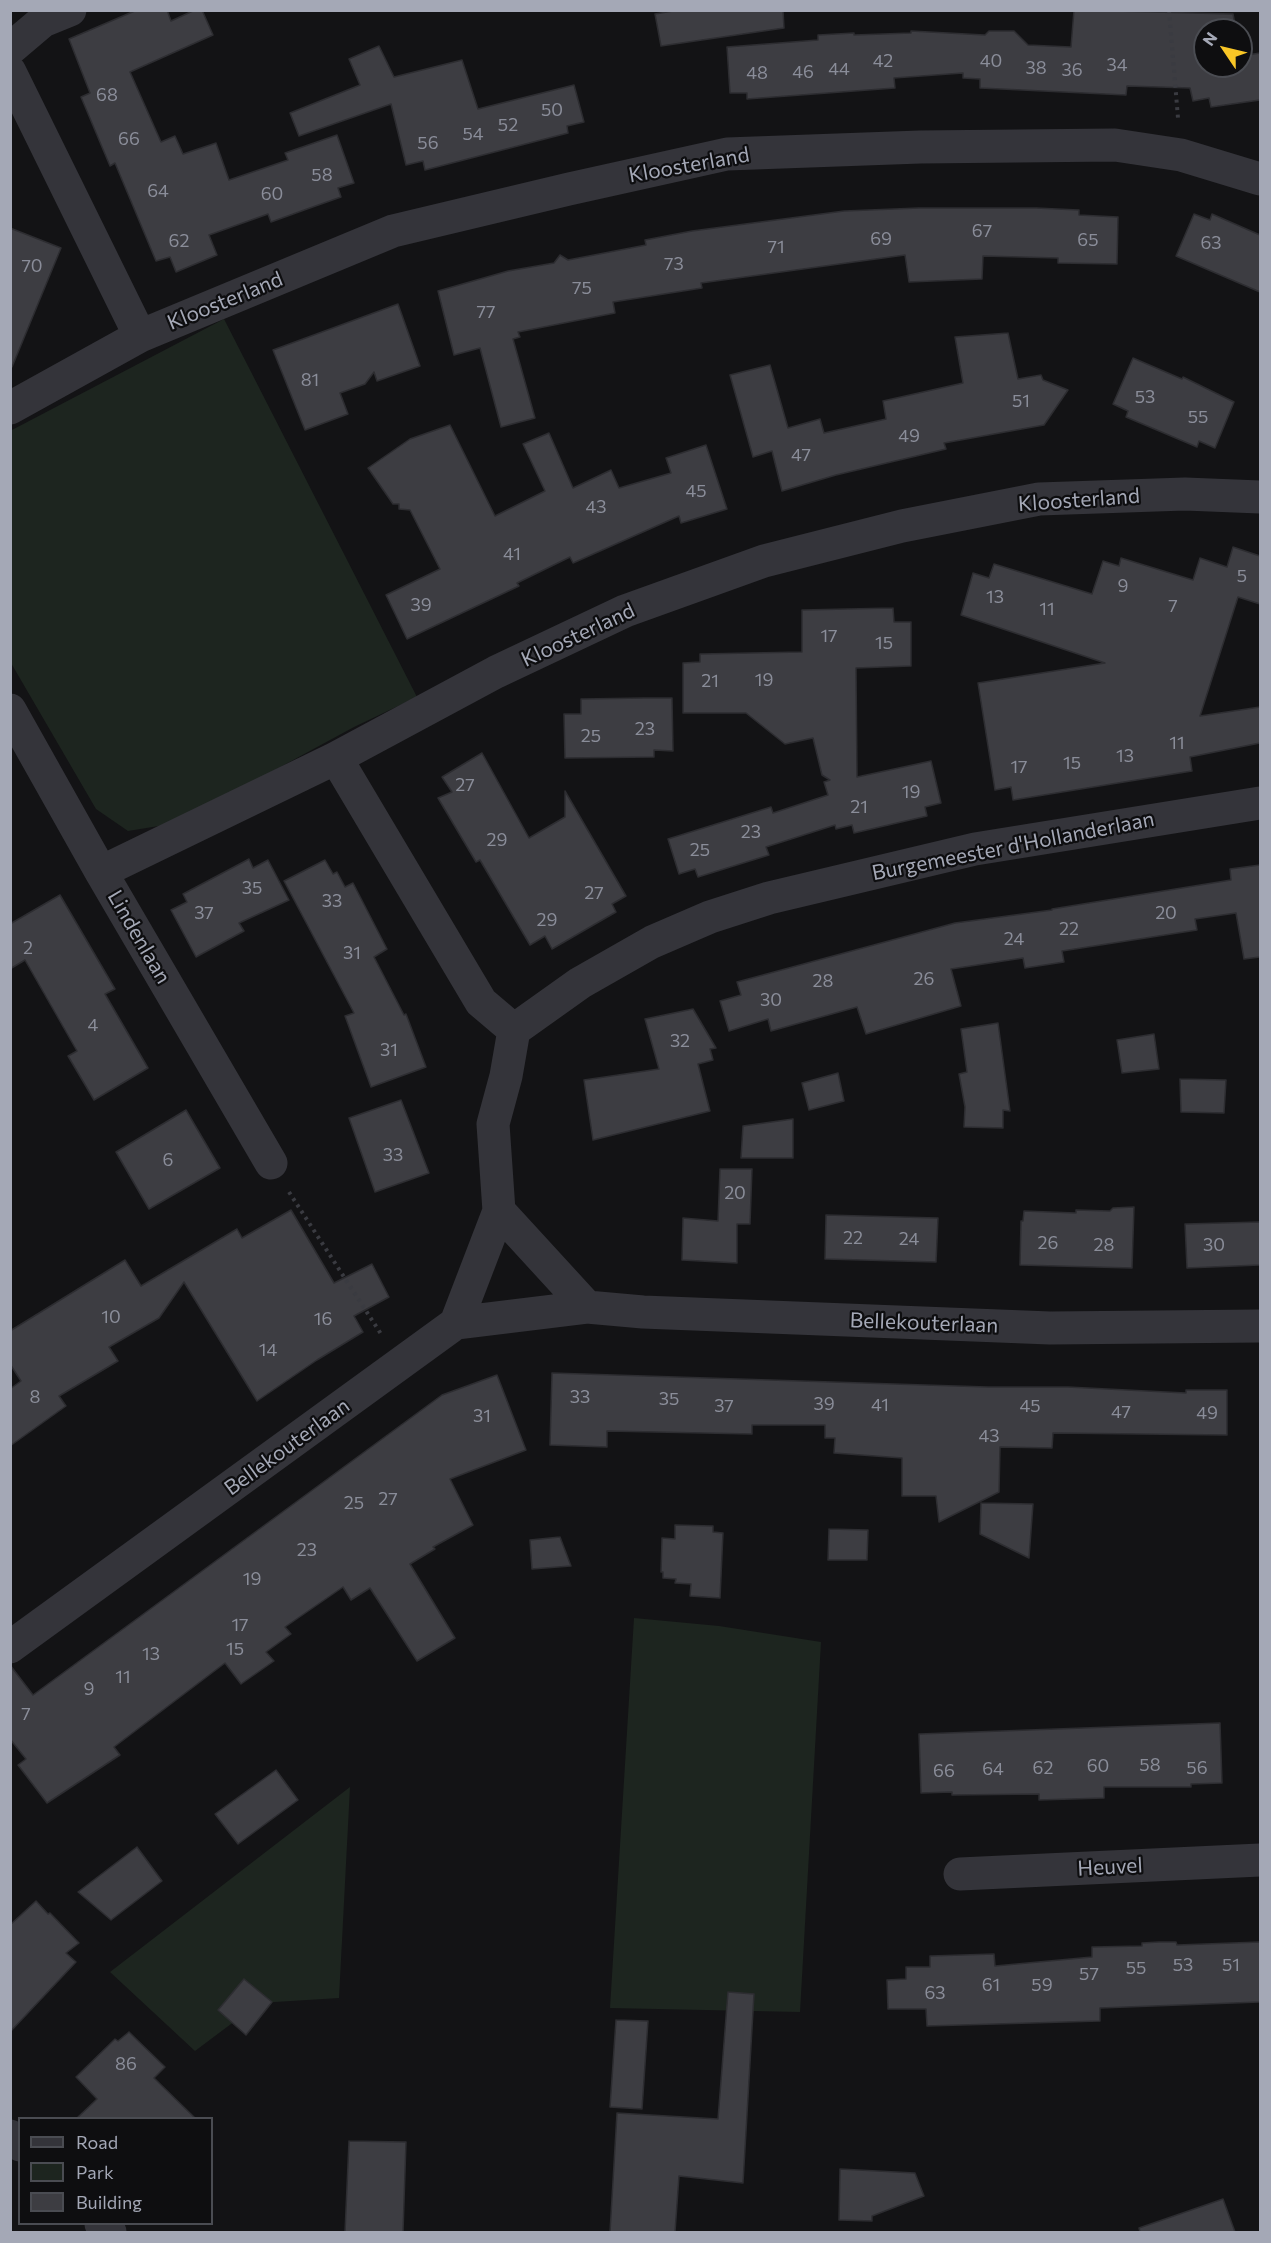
<!DOCTYPE html>
<html>
<head>
<meta charset="utf-8">
<style>
	body { margin:0 }
	#map { position:relative; width:1271px; height:2243px; overflow:hidden; background:#131315; font-family:Commissioner,sans-serif }
	canvas { display:block }
	.frame { position:absolute; inset:0; border:12px solid #a4a8b6; pointer-events:none }
	.legend { position:absolute; left:18px; top:2117px; width:195px; height:108px; box-sizing:border-box; background:#0e0e10; border:2px solid #4a4c52; margin:0; padding:8px 10px; list-style:none; font-size:18px; color:#a4a8b6 }
	.legend li { display:flex; align-items:center; gap:12px; height:30px }
	.legend b { width:30px; border:2px solid #4a4c52 }
	.north { position:absolute; left:1193px; top:18px; width:60px; height:60px; box-sizing:border-box; background:#0e0e10; border:2px solid #4a4c52; border-radius:50%; rotate:305deg; font-size:16px; font-weight:700; line-height:24px; text-align:center; color:#a4a8b6 }
	.north::after { content:''; display:block; margin:auto; width:21px; height:27px; background:#f9c626; clip-path:polygon(50% 0,100% 100%,50% 72%,0 100%) }
</style>
</head>
<body>
<div id="map">
<canvas width="1271" height="2243"></canvas>
<div class="frame"></div>
<ul class="legend">
<li><b style="height:8px;background:#34343a"></b>Road</li>
<li><b style="height:16px;background:#1d251f"></b>Park</li>
<li><b style="height:16px;background:#3d3d42"></b>Building</li>
</ul>
<div class="north">N</div>
</div>
<script>
const g = document.querySelector('canvas').getContext('2d');
g.lineJoin = 'round';
function fillPath(path, color) { g.fillStyle = color; g.fill(path, 'evenodd'); }
const shape = rows => new Path2D(rows.map(r => 'M' + r).join(''));
function strokePath(path, color, width, dash) { g.strokeStyle = color; g.lineWidth = width; g.lineCap = dash ? 'butt' : 'round'; g.setLineDash(dash || []); g.stroke(path); }
function label(font, color, halo, rows, align = 'center') {
  g.font = font + ' Commissioner,sans-serif'; g.lineWidth = 4.5; g.setLineDash([]); g.textBaseline = 'middle'; g.strokeStyle = halo; g.fillStyle = color; for (const [text, x, y, turn = 0] of rows) {
    g.save(); g.translate(x, y); g.rotate((+turn || 0) * Math.PI / 180); g.textAlign = isNaN(turn) ? turn : align; if (halo) g.strokeText(text, 0, 0); g.fillText(text, 0, 0); g.restore();
  }
}
fillPath(shape([
	[224,319,417,697,354,727,177,823,128,831,96,809,11,663,10,431],
	[634,1618,719,1626,821,1642,800,2012,610,2008],
	[350,1787,339,1998,259,2003,195,2051,110,1972]
]), '#1d251f');
const building = shape([
	[137,10,167,10,171,21,195,10,202,10,213,35,130,72,161,142,175,136,183,154,216,143,229,180,288,160,285,153,337,135,354,183,338,188,341,197,307,209,271,222,268,214,209,235,217,255,176,272,170,257,156,261,115,163,110,166,81,97,90,93,69,39,137,10],
	[679,10,783,10,784,28,661,46,655,14,679,10],
	[1074,10,1233,14,1236,30,1205,30,1205,66,1241,66,1241,56,1260,53,1260,100,1211,107,1209,98,1193,101,1190,88,1127,86,1126,95,980,88,980,79,963,78,963,73,894,78,895,88,747,99,747,93,730,93,727,47,818,40,818,35,854,33,854,35,911,33,911,31,985,35,989,31,1014,31,1028,45,1071,47,1074,10],
	[379,46,394,77,462,60,478,109,574,85,584,122,567,126,568,133,425,170,423,161,406,165,391,104,299,136,290,113,360,85,349,59,379,46],
	[919,208,1036,208,1079,210,1079,215,1118,217,1117,264,1058,263,1058,258,983,256,982,279,909,282,905,255,701,283,702,288,613,302,615,313,518,332,520,337,513,339,535,418,501,427,480,348,454,355,438,291,508,271,554,263,560,255,568,260,646,245,645,240,692,231,844,211,919,208],
	[1194,214,1210,220,1212,214,1260,235,1260,292,1176,256,1194,214],
	[10,228,61,248,12,367,10,367,10,228],
	[398,304,420,366,377,381,374,372,365,384,340,393,348,414,305,430,273,350,398,304],
	[1008,333,1018,379,1041,375,1043,380,1068,390,1044,425,944,443,946,449,836,475,782,491,772,451,753,457,730,375,770,365,788,428,820,419,824,433,886,419,883,401,963,383,955,337,1008,333],
	[1133,358,1182,379,1183,377,1234,402,1215,448,1199,441,1197,447,1126,417,1128,411,1113,404,1133,358],
	[450,425,495,516,545,491,523,444,549,433,573,488,611,470,619,488,671,473,666,458,706,445,727,509,681,523,679,516,573,563,570,557,517,583,519,586,407,639,386,595,440,569,410,510,399,509,399,504,393,504,368,468,410,439,450,425],
	[1233,547,1260,556,1260,604,1238,597,1200,716,1260,707,1260,743,1190,757,1192,771,1013,800,1011,787,995,790,978,683,1105,663,961,615,973,573,989,578,994,564,1092,594,1103,561,1119,566,1121,558,1193,580,1200,558,1227,567,1233,547],
	[893,608,894,622,911,622,911,666,856,668,857,777,931,761,941,803,925,807,927,816,854,833,852,825,836,829,835,825,766,847,769,855,698,877,695,869,679,874,668,839,771,807,773,813,828,795,824,782,830,780,822,775,813,738,785,744,746,713,683,713,683,663,700,662,700,654,802,652,802,610,893,608],
	[645,698,672,698,673,751,654,750,654,757,565,758,564,714,581,714,581,699,645,698],
	[482,753,529,838,565,817,565,791,626,896,612,904,616,912,552,949,545,936,530,945,480,860,476,862,438,798,452,792,442,777,482,753],
	[249,859,253,868,268,860,289,900,239,923,244,931,196,957,171,910,187,902,183,894,249,859],
	[325,860,333,874,337,872,345,887,353,883,387,949,374,957,404,1015,406,1014,426,1067,371,1087,345,1016,354,1013,284,881,325,860],
	[1260,865,1260,957,1244,959,1236,913,1195,919,1197,930,1062,951,1064,962,1025,968,1023,958,951,969,961,1006,866,1034,857,1007,771,1031,768,1019,729,1031,720,1001,741,995,737,982,955,923,1052,910,1052,909,1231,880,1230,869,1260,865],
	[60,895,115,989,105,994,148,1068,94,1100,68,1056,77,1051,25,960,10,969,10,924,60,895],
	[693,1009,716,1048,710,1049,713,1060,698,1064,710,1111,593,1140,584,1080,659,1069,645,1019,693,1009],
	[998,1023,1010,1111,1003,1110,1003,1128,964,1127,965,1107,959,1074,967,1072,961,1029,998,1023],
	[1154,1034,1159,1069,1122,1073,1117,1040,1154,1034],
	[838,1073,844,1101,809,1110,802,1083,838,1073],
	[1180,1079,1226,1080,1224,1113,1181,1112,1180,1079],
	[401,1100,429,1173,375,1192,349,1118,401,1100],
	[186,1110,220,1168,149,1209,116,1152,186,1110],
	[793,1119,793,1158,741,1158,743,1126,793,1119],
	[720,1169,752,1169,750,1224,737,1224,737,1263,682,1260,683,1218,718,1221,720,1169],
	[1134,1207,1132,1268,1020,1265,1021,1221,1023,1221,1024,1211,1076,1213,1076,1210,1110,1211,1113,1208,1134,1207],
	[291,1210,334,1283,372,1264,389,1297,354,1316,363,1332,317,1360,257,1401,184,1282,159,1318,109,1347,118,1361,59,1396,66,1406,10,1446,10,1389,21,1381,10,1364,10,1331,125,1260,141,1286,237,1229,242,1238,291,1210],
	[826,1215,938,1218,936,1262,825,1259,826,1215],
	[1260,1222,1260,1265,1187,1268,1185,1224,1260,1222],
	[552,1373,988,1387,1068,1387,1186,1393,1186,1390,1227,1390,1227,1435,1053,1433,1052,1448,1000,1447,999,1492,939,1522,936,1496,902,1496,902,1458,834,1453,835,1438,825,1438,825,1425,752,1425,752,1434,607,1431,607,1447,550,1445,552,1373],
	[497,1375,526,1450,450,1479,473,1525,433,1547,435,1549,410,1564,455,1638,417,1661,370,1588,351,1600,343,1587,285,1627,291,1634,266,1652,274,1661,241,1684,225,1663,114,1747,120,1755,47,1803,18,1765,26,1759,10,1739,10,1665,33,1695,442,1395,497,1375],
	[981,1503,1033,1504,1029,1558,980,1534,981,1503],
	[675,1525,713,1526,713,1532,723,1533,720,1598,690,1596,691,1584,675,1583,676,1579,663,1578,663,1572,661,1572,662,1538,675,1539,675,1525],
	[829,1529,868,1530,867,1560,828,1560,829,1529],
	[560,1537,571,1566,532,1569,530,1540,560,1537],
	[1220,1723,1222,1783,1191,1784,1191,1787,1104,1787,1104,1798,1039,1800,1039,1794,952,1795,952,1792,921,1793,919,1734,1220,1723],
	[276,1770,298,1800,238,1844,215,1814,276,1770],
	[137,1847,162,1881,111,1920,78,1892,137,1847],
	[36,1901,48,1914,50,1913,79,1943,66,1953,76,1962,10,2032,10,1925,36,1901],
	[1159,1942,1176,1942,1177,1945,1260,1942,1260,2002,1100,2008,1100,2021,927,2026,926,2009,888,2009,887,1980,906,1979,906,1967,930,1967,930,1956,994,1954,995,1966,1092,1957,1092,1947,1142,1946,1142,1943,1159,1942],
	[244,1979,272,2002,246,2035,218,2010,244,1979],
	[728,1992,754,1994,743,2183,679,2176,675,2232,610,2232,617,2113,718,2119,728,1992],
	[616,2020,648,2021,642,2109,610,2107,616,2020],
	[129,2032,165,2067,154,2078,195,2118,77,2118,97,2099,76,2077,115,2039,118,2041,129,2032],
	[349,2141,406,2142,403,2232,345,2232,349,2141],
	[840,2169,915,2173,924,2196,872,2216,872,2221,839,2220,840,2169],
	[1223,2199,1235,2232,1140,2232,1139,2228,1223,2199]
]);
fillPath(building, '#3d3d42');
strokePath(building, '#2d2d31', 1.5);
strokePath(shape([
	[1169,10,1178,118],
	[289,1192,381,1334]
]), '#3a3b41', 4, [3, 4.5]);
strokePath(shape([
	[10,49,43,21,70,10],
	[10,72,140,336],
	[10,408,140,336,393,231,569,189,727,154,920,147,1115,145,1181,155,1260,179],
	[10,710,101,872,271,1163],
	[336,758,481,1002,514,1030,506,1076,493,1124,499,1211,456,1323],
	[101,872,336,758,496,672,625,611,764,561,902,526,1039,499,1185,494,1260,497],
	[514,1030,580,983,652,942,710,917,769,898,975,849,1260,803],
	[499,1211,587,1307],
	[10,1647,456,1323,587,1307,643,1312,1050,1328,1260,1326],
	[960,1874,1260,1860]
]), '#34343a', 33);
strokePath(shape([
	[10,2136,20,2145],
	[101,2224,110,2232]
]), '#34343a', 33);
label('18px', '#8a8d99', null, [
	["42",883,61],
	["40",991,61],
	["34",1117,65],
	["38",1036,68],
	["44",839,69],
	["36",1072,70],
	["46",803,72],
	["48",757,73],
	["68",107,95],
	["50",552,110],
	["52",508,125],
	["54",473,134],
	["66",129,139],
	["56",428,143],
	["58",322,175],
	["64",158,191],
	["60",272,194],
	["67",982,231],
	["69",881,239],
	["65",1088,240],
	["62",179,241],
	["63",1211,243],
	["71",776,247],
	["73",674,264],
	["70",32,266],
	["75",582,288],
	["77",486,312],
	["81",310,380],
	["53",1145,397],
	["51",1021,401],
	["55",1198,417],
	["49",909,436],
	["47",801,455],
	["45",696,491],
	["43",596,507],
	["41",512,554],
	["5",1242,576],
	["9",1123,586],
	["13",995,597],
	["39",421,605],
	["7",1173,606],
	["11",1047,609],
	["17",829,636],
	["15",884,643],
	["19",764,680],
	["21",710,681],
	["23",645,729],
	["25",591,736],
	["11",1177,743],
	["13",1125,756],
	["15",1072,763],
	["17",1019,767],
	["27",465,785],
	["19",911,792],
	["21",859,807],
	["23",751,832],
	["29",497,840],
	["25",700,850],
	["35",252,888],
	["27",594,893],
	["33",332,901],
	["37",204,913],
	["20",1166,913],
	["29",547,920],
	["22",1069,929],
	["24",1014,939],
	["2",28,948],
	["31",352,953],
	["26",924,979],
	["28",823,981],
	["30",771,1000],
	["4",93,1025],
	["32",680,1041],
	["31",389,1050],
	["33",393,1155],
	["6",168,1160],
	["20",735,1193],
	["22",853,1238],
	["24",909,1239],
	["26",1048,1243],
	["28",1104,1245],
	["30",1214,1245],
	["10",111,1317],
	["16",323,1319],
	["14",268,1350],
	["8",35,1397],
	["33",580,1397],
	["35",669,1399],
	["39",824,1404],
	["41",880,1405],
	["37",724,1406],
	["45",1030,1406],
	["47",1121,1412],
	["49",1207,1413],
	["31",482,1416],
	["43",989,1436],
	["27",388,1499],
	["25",354,1503],
	["23",307,1550],
	["19",252,1579],
	["17",240,1625],
	["15",235,1649],
	["13",151,1654],
	["11",123,1677],
	["9",89,1689],
	["7",26,1714],
	["58",1150,1765],
	["60",1098,1766],
	["62",1043,1768],
	["56",1197,1768],
	["64",993,1769],
	["66",944,1771],
	["53",1183,1965],
	["51",1231,1965],
	["55",1136,1968],
	["57",1089,1974],
	["61",991,1985],
	["59",1042,1985],
	["63",935,1993],
	["86",126,2064]
]);
label('21px', '#a4a8b6', '#0e0e10', [
	["Kloosterland",689,165,-10],
	["Kloosterland",225,301,-22],
	["Kloosterland",1079,500,-4],
	["Kloosterland",578,635,-25],
	["Burgemeester d'Hollanderlaan",1013,846,-11],
	["Lindenlaan",139,937,60],
	["Bellekouterlaan",924,1323,2],
	["Bellekouterlaan",287,1447,-36],
	["Heuvel",1110,1867,-3]
]);
</script>
</body>
</html>
